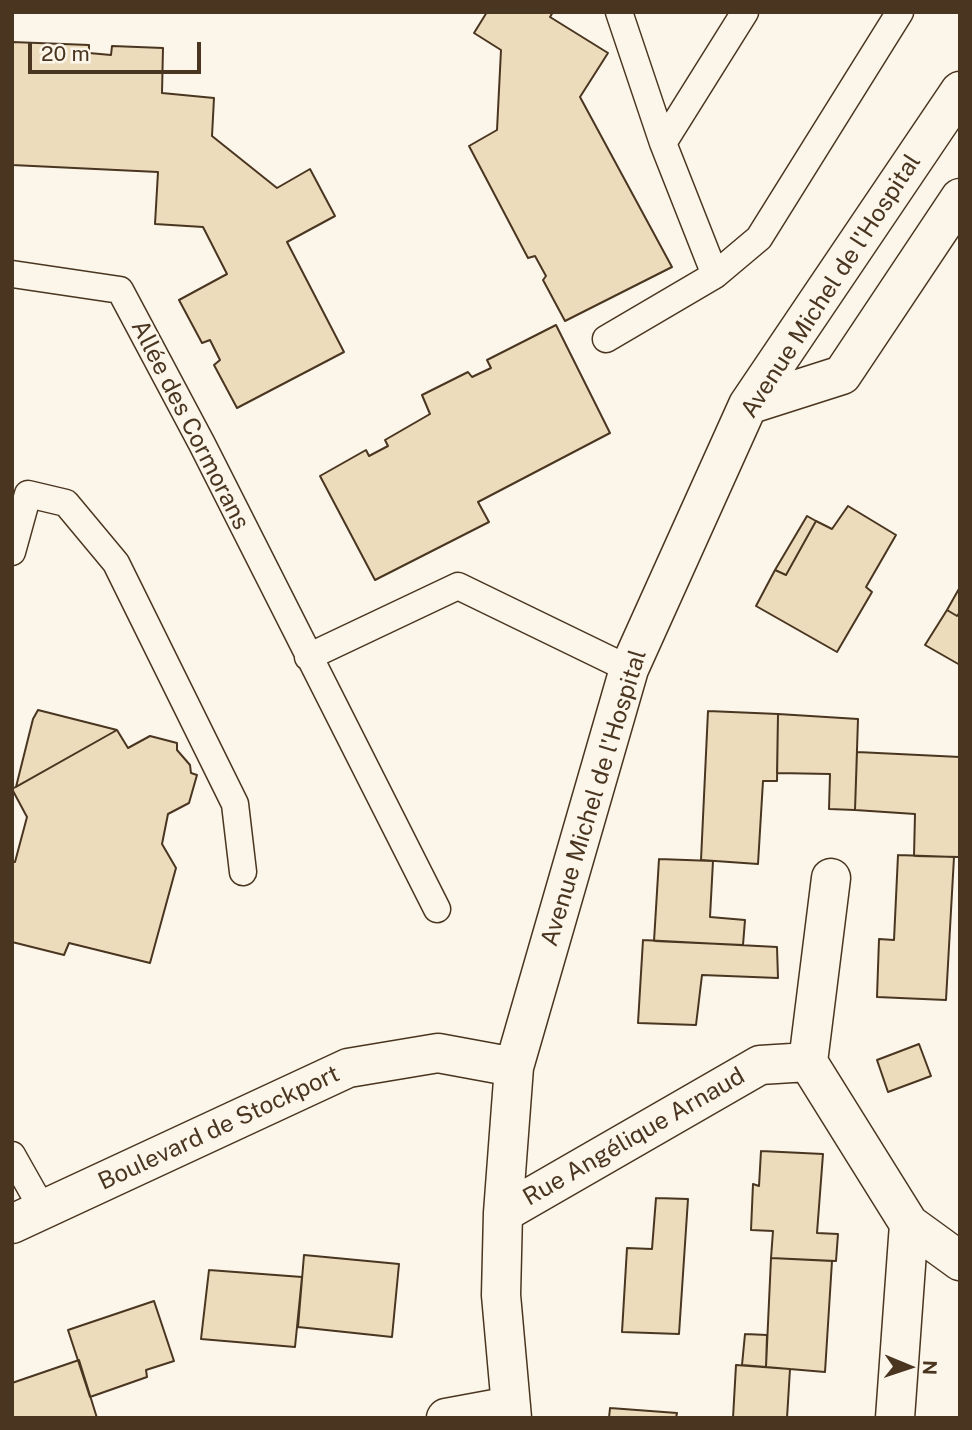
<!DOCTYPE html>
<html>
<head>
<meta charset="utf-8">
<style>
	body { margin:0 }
	#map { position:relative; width:972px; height:1430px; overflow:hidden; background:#fbf6e9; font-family:"Public Sans",sans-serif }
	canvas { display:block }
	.frame { position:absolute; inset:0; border:14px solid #4a3520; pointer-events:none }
	.north { position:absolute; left:874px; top:1332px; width:70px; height:70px; -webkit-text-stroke:5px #fbf6e9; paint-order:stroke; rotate:92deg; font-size:19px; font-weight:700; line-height:28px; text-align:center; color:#4a3520 }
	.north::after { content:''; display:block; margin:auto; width:24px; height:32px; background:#4a3520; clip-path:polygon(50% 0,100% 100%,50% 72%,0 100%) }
	.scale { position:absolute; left:28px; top:42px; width:173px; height:32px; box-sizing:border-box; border:4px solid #4a3520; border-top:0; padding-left:9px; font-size:21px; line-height:24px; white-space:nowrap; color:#4a3520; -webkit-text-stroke:5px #fbf6e9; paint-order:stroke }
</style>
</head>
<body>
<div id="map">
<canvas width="972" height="1430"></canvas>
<div class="frame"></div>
<div class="north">N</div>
<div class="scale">20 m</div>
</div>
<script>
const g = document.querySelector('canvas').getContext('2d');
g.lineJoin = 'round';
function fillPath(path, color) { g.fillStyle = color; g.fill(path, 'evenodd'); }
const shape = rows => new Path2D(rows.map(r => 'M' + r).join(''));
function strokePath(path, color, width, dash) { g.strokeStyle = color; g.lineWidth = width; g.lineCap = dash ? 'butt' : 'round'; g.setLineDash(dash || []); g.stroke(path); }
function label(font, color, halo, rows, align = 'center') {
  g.font = font + ' "Public Sans",sans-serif'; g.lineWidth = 5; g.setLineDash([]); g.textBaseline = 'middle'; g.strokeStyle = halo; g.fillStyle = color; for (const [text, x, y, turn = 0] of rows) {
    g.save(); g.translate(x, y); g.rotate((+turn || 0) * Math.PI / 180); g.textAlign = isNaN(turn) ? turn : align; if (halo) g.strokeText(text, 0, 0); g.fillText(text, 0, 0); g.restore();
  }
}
const building = shape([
	[487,12,553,12,550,17,608,53,580,97,672,267,565,321,543,280,546,276,535,256,528,258,469,146,497,130,501,50,474,33,487,12],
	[12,42,89,45,89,53,111,55,112,46,163,48,162,93,214,98,212,136,277,188,310,169,335,216,287,242,344,352,237,408,214,365,220,360,210,340,202,343,179,300,227,274,203,227,155,224,158,172,12,165,12,42],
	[556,325,610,433,478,502,489,522,375,580,320,476,366,450,369,456,388,446,385,440,430,414,422,395,468,372,472,377,491,368,487,360,556,325],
	[848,506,896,535,866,587,872,592,837,652,756,606,775,570,786,575,816,521,832,529,848,506],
	[807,516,816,521,786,575,775,570,807,516],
	[960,587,960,612,957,616,947,610,960,587],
	[947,610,957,616,960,612,960,665,925,645,947,610],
	[38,710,117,730,16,787,33,719,38,710],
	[708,711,778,714,777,781,763,781,758,864,701,860,708,711],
	[778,714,858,719,855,810,829,809,830,774,777,773,778,714],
	[117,730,128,748,150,736,177,743,177,750,190,765,191,773,197,775,189,803,168,814,162,844,176,868,150,963,69,943,64,955,12,942,12,862,15,862,27,817,12,789,117,730],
	[857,752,960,757,960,857,914,856,915,814,855,810,857,752],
	[898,855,954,857,946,1000,877,997,879,939,894,940,898,855],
	[659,859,713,861,710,917,745,920,743,945,654,941,659,859],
	[643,940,777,947,778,978,702,975,696,1025,638,1023,643,940],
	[919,1044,931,1076,888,1092,877,1060,919,1044],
	[761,1151,823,1154,817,1233,838,1234,836,1261,771,1258,773,1231,751,1230,753,1184,759,1186,761,1151],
	[656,1198,688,1199,679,1334,622,1332,627,1248,652,1249,656,1198],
	[304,1255,399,1264,392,1337,298,1327,304,1255],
	[771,1258,832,1261,825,1372,766,1367,771,1258],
	[209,1270,302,1277,295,1347,201,1339,209,1270],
	[154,1301,174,1361,146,1370,147,1377,90,1397,68,1330,154,1301],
	[745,1334,767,1335,766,1367,742,1365,745,1334],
	[79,1360,97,1418,12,1418,12,1383,79,1360],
	[736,1365,790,1369,787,1418,733,1418,736,1365],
	[610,1408,677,1413,676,1418,609,1418,610,1408]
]);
fillPath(building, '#ecdcbc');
strokePath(building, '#4a3520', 2);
const lane = shape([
	[663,143,745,12],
	[12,274,120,290,202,444,437,909],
	[715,275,759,238,900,12],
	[606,339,715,275,663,143,619,12],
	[12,552,28,494,66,503,116,563,235,804,243,872],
	[308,657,458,586,629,669],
	[12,1155,43,1210]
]);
const street = shape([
	[748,405,842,375,960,198],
	[808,1062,831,878],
	[503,1213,760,1065,808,1062,909,1224,960,1261],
	[12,1224,348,1068,438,1053,514,1067],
	[446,1418,511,1406],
	[512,1418,501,1295,503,1213,514,1067,629,669,748,405,960,91],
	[895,1418,909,1224]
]);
strokePath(lane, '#4a3520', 29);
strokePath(street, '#4a3520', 41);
strokePath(lane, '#fbf6e9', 26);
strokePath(street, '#fbf6e9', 38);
label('24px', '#4a3520', '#fbf6e9', [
	["Avenue Michel de l'Hospital",831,286,-57],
	["Allée des Cormorans",190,425,63],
	["Avenue Michel de l'Hospital",594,798,-73],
	["Boulevard de Stockport",219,1128,-25],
	["Rue Angélique Arnaud",634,1137,-30]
]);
</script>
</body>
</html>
